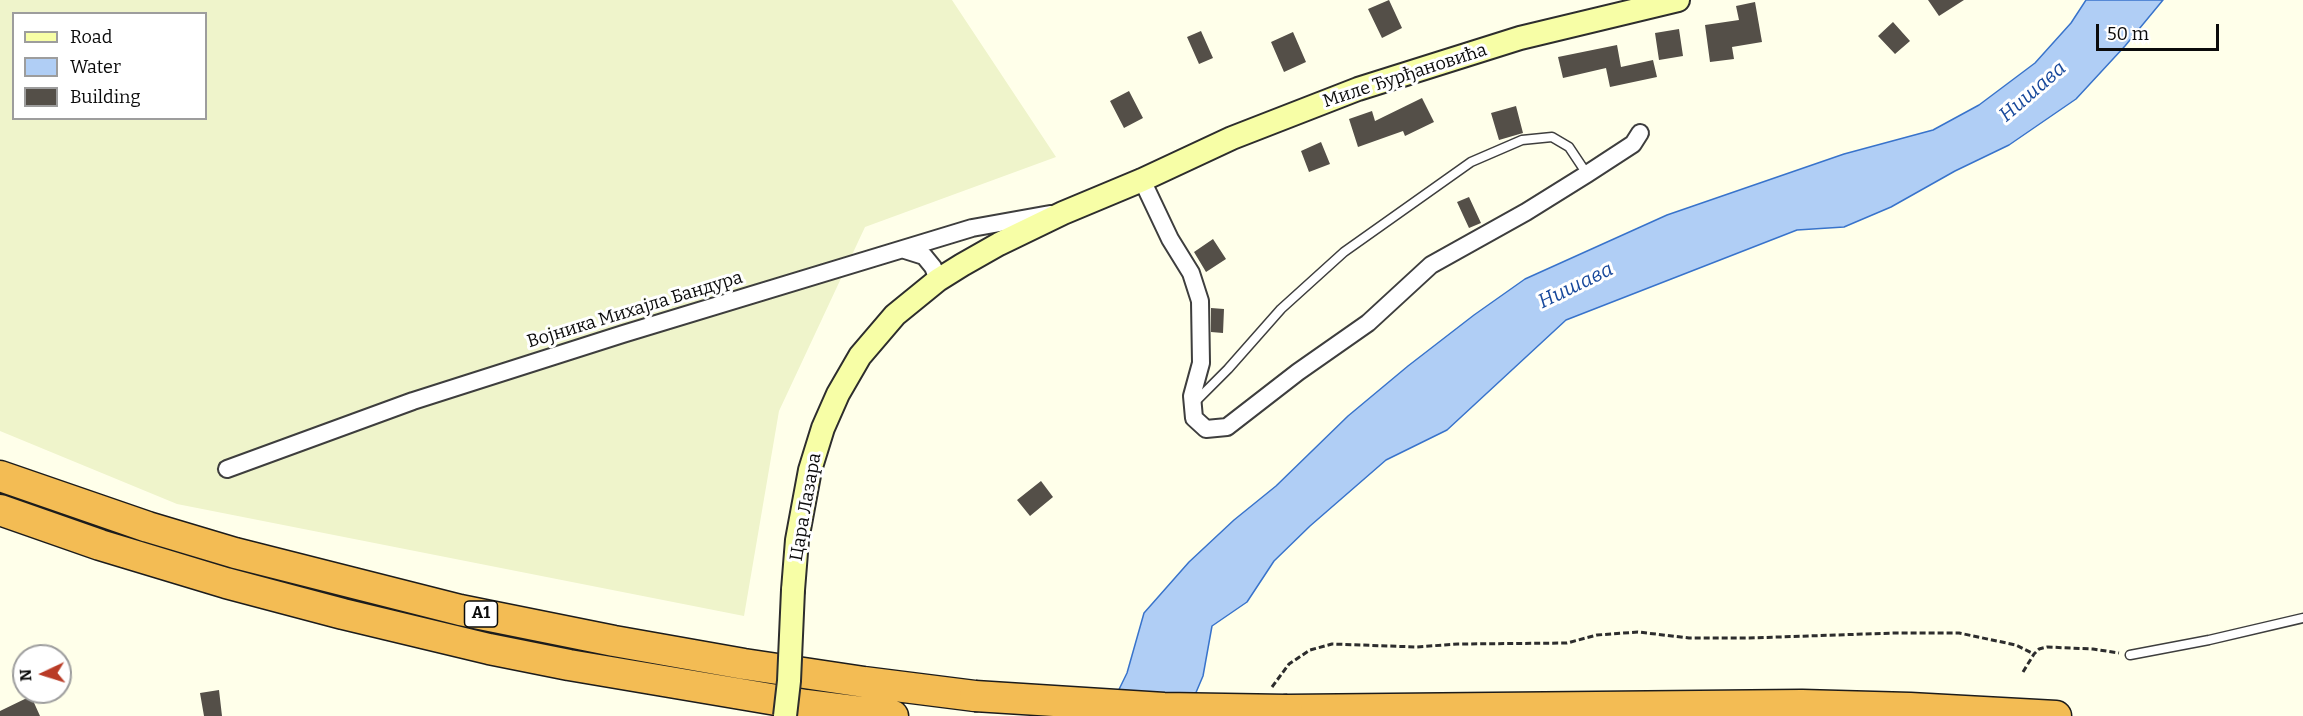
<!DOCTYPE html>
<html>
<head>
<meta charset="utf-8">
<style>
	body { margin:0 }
	#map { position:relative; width:2303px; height:716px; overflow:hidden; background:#ffffea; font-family:Bitter,serif }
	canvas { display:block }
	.legend { position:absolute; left:12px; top:12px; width:195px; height:108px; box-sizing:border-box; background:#fff; border:2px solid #9d9d9d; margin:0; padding:8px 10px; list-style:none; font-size:18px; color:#0b0b0b }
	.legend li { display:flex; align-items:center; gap:12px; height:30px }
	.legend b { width:30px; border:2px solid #9d9d9d }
	.north { position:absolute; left:12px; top:644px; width:60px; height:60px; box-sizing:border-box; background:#fff; border:2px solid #9d9d9d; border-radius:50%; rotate:266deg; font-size:16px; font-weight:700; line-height:24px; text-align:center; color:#0b0b0b }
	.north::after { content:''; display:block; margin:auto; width:21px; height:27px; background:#b93b26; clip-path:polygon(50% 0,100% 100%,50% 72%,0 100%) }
	.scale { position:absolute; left:2096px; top:24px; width:123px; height:27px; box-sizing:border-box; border:3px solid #0b0b0b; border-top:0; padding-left:8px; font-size:18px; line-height:21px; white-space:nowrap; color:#0b0b0b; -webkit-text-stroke:4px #fff; paint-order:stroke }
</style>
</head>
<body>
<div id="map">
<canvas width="2303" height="716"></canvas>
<ul class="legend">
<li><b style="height:8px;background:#f7fea6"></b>Road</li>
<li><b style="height:16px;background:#b0cef5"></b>Water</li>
<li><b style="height:16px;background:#544f48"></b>Building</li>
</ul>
<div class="north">N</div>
<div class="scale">50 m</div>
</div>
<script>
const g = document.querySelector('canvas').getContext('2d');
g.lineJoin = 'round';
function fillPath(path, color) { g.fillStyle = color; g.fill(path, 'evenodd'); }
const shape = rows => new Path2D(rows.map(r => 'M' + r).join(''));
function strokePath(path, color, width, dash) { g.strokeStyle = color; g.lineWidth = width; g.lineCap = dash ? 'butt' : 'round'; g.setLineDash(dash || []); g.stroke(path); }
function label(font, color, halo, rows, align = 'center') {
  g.font = font + ' Bitter,serif'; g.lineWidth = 6; g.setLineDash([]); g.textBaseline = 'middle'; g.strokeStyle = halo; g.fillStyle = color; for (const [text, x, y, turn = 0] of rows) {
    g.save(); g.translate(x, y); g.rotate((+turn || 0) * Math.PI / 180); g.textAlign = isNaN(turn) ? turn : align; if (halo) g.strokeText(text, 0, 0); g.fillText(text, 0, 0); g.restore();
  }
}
fillPath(shape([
	[0,0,952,0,1056,157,865,227,779,411,744,616,177,504,0,431],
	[14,14,206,14,206,118,14,118]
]), '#eff4cb');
const water = shape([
	[2086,0,2163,0,2125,46,2076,99,2009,145,1955,171,1891,207,1844,227,1797,230,1566,320,1447,430,1386,460,1310,526,1274,561,1247,602,1212,626,1203,676,1186,716,1106,716,1127,673,1144,613,1189,562,1234,520,1276,486,1348,416,1408,366,1474,315,1525,279,1667,215,1844,154,1933,130,1979,105,2035,63,2071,23,2086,0]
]);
fillPath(water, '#b0cef5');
strokePath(water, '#3873cb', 1.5);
fillPath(shape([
	[1389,0,1402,28,1382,38,1368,9],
	[1928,0,1964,0,1939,16],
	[1755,2,1762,42,1732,47,1734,59,1710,62,1705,25,1739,20,1736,6],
	[1893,22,1910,41,1895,54,1878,36],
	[1679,29,1683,56,1659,60,1655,33],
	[1201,31,1213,58,1199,64,1187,37],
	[1293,32,1306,62,1284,72,1271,42],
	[1617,45,1621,67,1653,60,1657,77,1610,87,1606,68,1563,78,1558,57],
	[1129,91,1143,118,1124,128,1110,101],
	[1422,98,1434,122,1405,136,1403,131,1358,147,1349,119,1372,111,1375,121],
	[1516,106,1523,133,1499,140,1491,113],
	[1321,142,1330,164,1309,172,1301,151],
	[1469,197,1481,223,1469,228,1457,202],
	[1213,239,1226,259,1206,272,1194,252],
	[1211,308,1224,309,1223,333,1211,332],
	[1041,481,1053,497,1030,516,1017,500],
	[219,690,222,716,204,716,200,693],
	[31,696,40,716,0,716,0,711]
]), '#544f48');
const lane = shape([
	[1193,404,1228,369,1281,309,1344,252,1471,162,1522,140,1552,137,1569,147,1587,174],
	[2130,655,2209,640,2303,618]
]);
const street = shape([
	[1142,180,1170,239,1191,273,1200,301,1201,363,1192,396,1194,418,1206,429,1227,427,1298,372,1368,323,1431,265,1526,212,1587,174,1633,144,1640,133],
	[905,250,924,256,933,267,938,280],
	[227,469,413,401,623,334,972,228,1050,214]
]);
const secondary = shape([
	[793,590,797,540,810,470,823,428,838,394,860,356,895,315,938,280,962,265,999,244,1063,213,1142,180,1232,138,1358,89,1520,38,1678,0]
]);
const highway = shape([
	[0,476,148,527,235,553,460,610,614,641,744,664,864,682,975,696],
	[0,510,100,545,226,583,343,614,489,649,569,665,806,705,893,716],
	[1287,710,1802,705,1910,708,2056,716]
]);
strokePath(lane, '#3e3e3e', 11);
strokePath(street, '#3e3e3e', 20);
strokePath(secondary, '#2d2d2d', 26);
strokePath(highway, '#1c1c1c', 33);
strokePath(shape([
	[2023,672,2034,654,2039,649,2047,647,2093,649,2119,653],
	[1272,687,1289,664,1310,650,1332,644,1416,647,1458,644,1567,643,1597,635,1638,632,1689,638,1749,638,1895,633,1959,633,2016,645,2034,654]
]), '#2d2d2d', 3, [6, 3]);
strokePath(lane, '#fff', 8);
strokePath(street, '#fff', 16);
strokePath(secondary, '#f7fea6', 22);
strokePath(highway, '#f3bc54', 30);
const secondaryBridge = shape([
	[785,716,789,681,793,590]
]);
const highwayBridge = shape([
	[975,696,1164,708,1287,710]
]);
strokePath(secondaryBridge, '#2d2d2d', 26, []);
strokePath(highwayBridge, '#1c1c1c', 33, []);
strokePath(secondaryBridge, '#f7fea6', 22);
strokePath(highwayBridge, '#f3bc54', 30);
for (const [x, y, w] of [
	[481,614,33]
]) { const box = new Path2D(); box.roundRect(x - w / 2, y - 13, w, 26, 4.5); g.fillStyle = '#fff'; g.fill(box); strokePath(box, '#0b0b0b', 1.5); }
label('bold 16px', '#0b0b0b', null, [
	["A1",481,614]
]);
label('18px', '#0b0b0b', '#fff', [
	["Миле Ђурђановића",1405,76,-18],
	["Војника Михајла Бандура",635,310,-17],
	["Цара Лазара",806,507,-80]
]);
label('italic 20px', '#17489b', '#fff', [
	["Нишава",2033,92,-41],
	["Нишава",1576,286,-26]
]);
</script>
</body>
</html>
